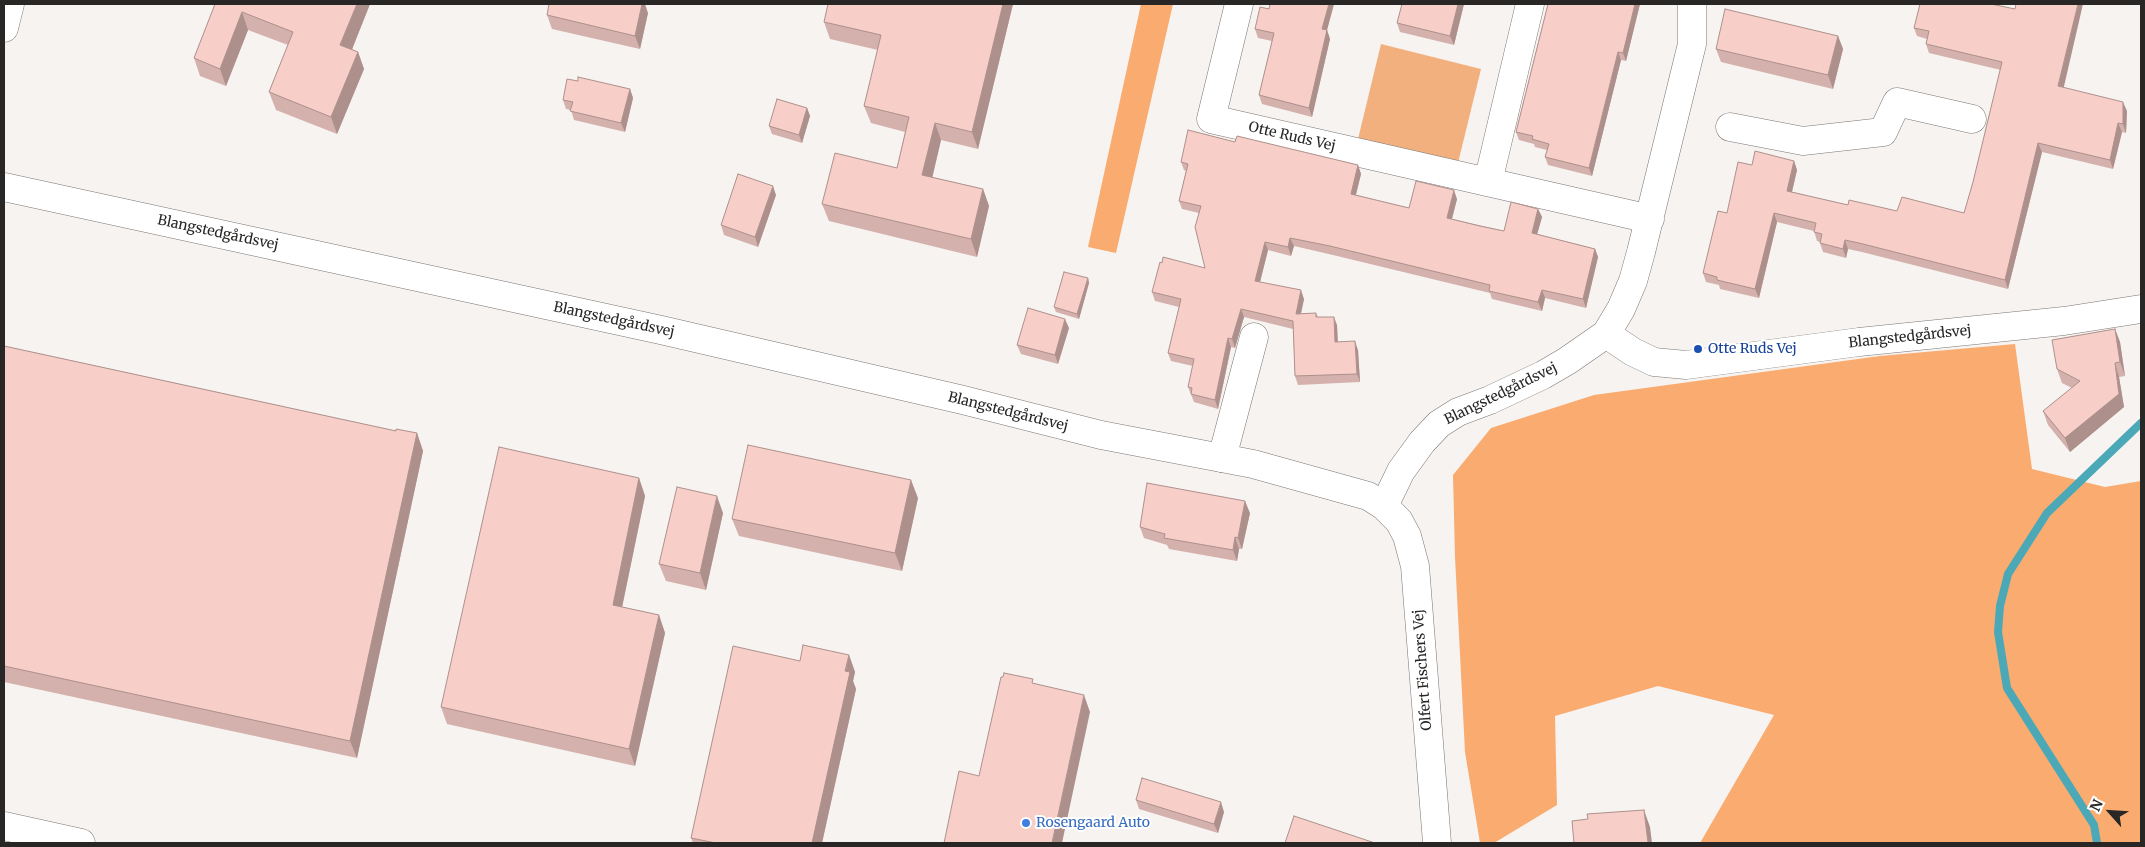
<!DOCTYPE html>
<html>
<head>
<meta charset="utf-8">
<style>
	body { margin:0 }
	#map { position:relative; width:2145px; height:847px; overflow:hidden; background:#f7f3f0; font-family:Merriweather,serif }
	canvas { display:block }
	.frame { position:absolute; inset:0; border:5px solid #282726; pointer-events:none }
	.north { position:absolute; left:2085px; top:787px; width:50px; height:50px; -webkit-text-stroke:4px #fff; paint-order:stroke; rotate:296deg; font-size:14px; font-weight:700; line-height:20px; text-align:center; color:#282726 }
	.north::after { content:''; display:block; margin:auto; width:18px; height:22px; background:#282726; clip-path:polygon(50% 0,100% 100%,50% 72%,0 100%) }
</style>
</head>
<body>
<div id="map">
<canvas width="2145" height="847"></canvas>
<div class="frame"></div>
<div class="north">N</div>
</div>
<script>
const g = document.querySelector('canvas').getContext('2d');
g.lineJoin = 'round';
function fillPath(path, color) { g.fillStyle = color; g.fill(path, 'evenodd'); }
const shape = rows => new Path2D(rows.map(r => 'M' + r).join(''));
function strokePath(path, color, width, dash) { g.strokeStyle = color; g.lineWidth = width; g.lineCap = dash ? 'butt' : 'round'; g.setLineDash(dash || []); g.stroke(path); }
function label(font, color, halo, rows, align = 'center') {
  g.font = font + ' Merriweather,serif'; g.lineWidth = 4; g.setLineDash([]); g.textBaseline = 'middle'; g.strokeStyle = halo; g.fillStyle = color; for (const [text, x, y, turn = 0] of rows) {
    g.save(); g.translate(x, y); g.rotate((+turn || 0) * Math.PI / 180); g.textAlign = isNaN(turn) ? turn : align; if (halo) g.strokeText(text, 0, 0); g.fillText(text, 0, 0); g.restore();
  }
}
fillPath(shape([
	[1381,44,1481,69,1458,163,1358,139]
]), '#f2b07f');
fillPath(shape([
	[1141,4,1173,4,1116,253,1088,247],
	[2015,344,2032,469,2105,487,2141,481,2141,843,1700,843,1774,715,1658,686,1555,716,1557,805,1494,843,1480,843,1465,752,1455,557,1453,475,1491,428,1594,395,1880,356]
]), '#f9ab70');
strokePath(shape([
	[2097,843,2094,825,2007,688,1998,632,2000,606,2008,574,2047,513,2141,423]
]), '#4ba8b7', 8);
const street = shape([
	[1239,4,1211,119,1650,219],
	[4,28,10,4],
	[1730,127,1803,141,1883,132,1897,102,1972,119],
	[1488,182,1530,4],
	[1606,334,1633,352,1654,362,1686,365,1859,342,2064,321,2141,309],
	[1222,458,1254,337],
	[1384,506,1401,471,1422,442,1439,424,1458,412,1490,400,1543,375,1567,361,1606,334,1621,309,1633,281,1641,252,1692,44,1692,4],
	[4,826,81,843]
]);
const secondary = shape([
	[4,187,661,330,963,400,1101,435,1253,464,1368,496,1384,506,1399,521,1407,536,1415,566,1437,843]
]);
strokePath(street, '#7b7775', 29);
strokePath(secondary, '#7b7775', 29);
strokePath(street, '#fff', 28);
strokePath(secondary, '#fff', 28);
fillPath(shape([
	[214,4,370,4,352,49,358,52,364,69,337,134,276,110,269,92,288,45,248,30,226,86,200,76,194,58,215,5],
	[828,4,1013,4,978,149,941,140,932,177,983,189,989,206,977,257,829,221,822,204,897,168,905,132,871,123,864,106,878,50,830,39,824,22],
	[1270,4,1334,4,1327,30,1330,39,1312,117,1262,104,1259,95,1272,41,1258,38,1255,29,1269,9],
	[1402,4,1464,4,1454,45,1400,32,1397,23],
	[1548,4,1640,4,1626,61,1621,60,1592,176,1548,165,1545,157,1547,150,1535,147,1534,144,1519,140,1516,132],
	[1920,4,2063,88,2127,111,2126,133,2122,132,2113,169,2042,152,2008,289,1862,252,1848,249,1846,258,1823,252,1820,243,1820,242,1817,241,1814,231,1777,222,1759,298,1720,289,1719,285,1706,282,1703,273,1727,213,1752,165,1794,161,1797,170,1792,192,1848,205,1897,211,1964,213,1973,182,2001,70,1929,53,1926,44,1927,39,1917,36,1914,28],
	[648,13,640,49,552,29,547,15],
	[1838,36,1843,49,1833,89,1721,62,1716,49],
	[578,81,630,89,633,98,625,132,574,120,571,110,566,109,563,100],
	[807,108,810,116,802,143,772,134,769,126],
	[1235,142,1358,165,1361,174,1356,195,1409,208,1457,199,1452,219,1504,231,1538,209,1542,217,1537,234,1595,249,1598,257,1586,308,1545,298,1542,311,1492,299,1490,293,1333,255,1294,246,1291,256,1268,250,1260,282,1304,299,1301,314,1316,313,1318,317,1337,325,1338,342,1358,350,1360,382,1298,385,1295,376,1293,329,1244,317,1235,348,1231,347,1218,409,1194,402,1188,387,1193,366,1171,361,1168,353,1179,307,1155,301,1152,292,1205,268,1199,213,1182,209,1179,201,1186,171,1184,170,1181,162],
	[776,195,758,247,724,235,721,225],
	[1088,278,1089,283,1079,319,1056,312,1054,307],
	[1069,328,1058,364,1021,354,1017,345],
	[2115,329,2120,342,2125,376,2119,377,2124,407,2070,452,2048,425,2043,411,2072,388,2062,383,2057,369],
	[4,346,396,431,417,433,423,451,357,758,4,682],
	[639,478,645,496,622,607,659,615,665,633,635,766,447,724,441,707],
	[918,498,902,571,739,536,732,519],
	[723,513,706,590,666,581,659,564],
	[1250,513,1242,549,1239,549,1237,561,1169,549,1167,545,1144,538,1140,527],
	[849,655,855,672,853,681,856,689,822,843,693,843,691,838,800,661],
	[1136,800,1224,812,1218,833,1139,809]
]), '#d4b1ac');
fillPath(shape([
	[357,4,370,4,347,62,340,45],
	[642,4,645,4,648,13,640,49,635,36],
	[1003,4,1013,4,978,149,972,132],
	[1329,4,1334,4,1327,30,1330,39,1312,117,1309,108,1322,29],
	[1458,4,1464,4,1454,45,1450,36],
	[1635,4,1640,4,1626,61,1623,53],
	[2078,4,2083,4,2062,95,2058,86],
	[242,12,248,30,226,86,220,69],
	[1838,36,1843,49,1833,89,1828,75],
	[358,52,364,69,337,134,331,117],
	[1618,52,1621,60,1592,176,1589,168],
	[630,89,633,98,625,132,621,123],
	[2123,102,2127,111,2126,133,2123,124],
	[807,108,810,116,802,143,799,135],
	[935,123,941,140,929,192,922,175],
	[2118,123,2122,132,2113,169,2110,160],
	[2038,143,2042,152,2008,289,2005,280],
	[1794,161,1797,170,1790,200,1787,191],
	[1358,165,1361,174,1354,202,1351,194],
	[773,186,776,195,758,247,755,237],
	[983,189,989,206,977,257,971,239],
	[1454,190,1457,199,1450,226,1447,218],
	[1538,209,1542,217,1535,242,1532,233],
	[1774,213,1777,222,1759,298,1755,289],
	[1290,238,1294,246,1291,256,1288,247],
	[1845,240,1848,249,1846,258,1843,249],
	[1265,242,1268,250,1258,290,1255,281],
	[1595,249,1598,257,1586,308,1583,299],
	[1088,278,1089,283,1079,319,1077,314],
	[1301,290,1304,299,1299,322,1296,314],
	[1542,290,1545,298,1542,311,1538,302],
	[1241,309,1244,317,1235,348,1232,339],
	[1334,317,1337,325,1338,350,1335,342],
	[1065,319,1069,328,1058,364,1055,355],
	[2115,329,2120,342,2125,376,2120,362],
	[1228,338,1231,347,1218,409,1215,400],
	[1355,341,1358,350,1360,382,1357,374],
	[2115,363,2119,377,2124,407,2070,452,2065,438],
	[417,433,423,451,357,758,350,741],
	[639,478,645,496,619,622,613,605],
	[911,480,918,498,902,571,895,553],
	[717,496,723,513,706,590,700,573],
	[1245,501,1250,513,1242,549,1238,538],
	[1235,537,1239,549,1237,561,1233,550],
	[659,615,665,633,635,766,629,749],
	[849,655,855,672,853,681,856,689,822,843,812,843],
	[1084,695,1090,712,1062,843,1052,843],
	[1221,802,1224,812,1218,833,1214,824],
	[1644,810,1650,827,1652,843,1648,843]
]), '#ad908c');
const building = shape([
	[215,4,357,4,340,45,358,52,331,117,269,92,293,32,242,12,220,69,194,58,215,4],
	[549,4,642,4,635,36,547,15,549,4],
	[828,4,1003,4,972,132,935,123,922,175,983,189,971,239,822,204,835,153,897,168,909,117,864,106,881,35,824,22,828,4],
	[1270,4,1329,4,1322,29,1327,30,1309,108,1259,95,1274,33,1255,29,1260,7,1269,9,1270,4],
	[1402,4,1458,4,1450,36,1397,23,1402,4],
	[1548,4,1635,4,1623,53,1618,52,1589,168,1545,157,1549,144,1532,139,1533,136,1516,132,1548,4],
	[1920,4,1991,4,2015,9,2016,4,2078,4,2058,86,2123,102,2123,124,2118,123,2110,160,2038,143,2005,280,1859,243,1845,240,1843,249,1820,243,1822,234,1814,232,1816,223,1774,213,1755,289,1717,280,1717,277,1703,273,1718,211,1727,213,1738,162,1752,165,1755,151,1794,161,1787,191,1848,205,1849,200,1897,211,1902,197,1964,213,1973,182,2002,62,1926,44,1929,31,1914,28,1920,4],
	[1725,9,1838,36,1828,75,1716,49,1725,9],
	[578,77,630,89,621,123,570,111,573,102,563,100,567,79,578,81,578,77],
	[777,99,807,108,799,135,769,126,777,99],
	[1188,130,1235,142,1237,136,1358,165,1351,194,1409,208,1416,181,1454,190,1447,218,1480,226,1504,231,1511,202,1538,209,1532,233,1595,249,1583,299,1542,290,1538,302,1489,291,1490,285,1330,246,1290,238,1288,247,1265,242,1255,281,1301,290,1296,314,1316,313,1316,317,1334,317,1335,342,1355,341,1357,374,1295,376,1293,321,1241,309,1232,339,1228,338,1215,400,1191,394,1192,388,1188,387,1194,359,1168,353,1181,299,1152,292,1160,262,1162,263,1163,257,1205,268,1195,227,1201,206,1179,201,1188,164,1181,162,1188,130],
	[738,174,773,186,755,237,721,225,738,174],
	[1064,272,1088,278,1077,314,1054,307,1064,272],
	[1028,308,1065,319,1055,355,1017,345,1028,308],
	[2115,329,2120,362,2115,363,2119,394,2065,438,2043,411,2080,381,2057,369,2052,340,2115,329],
	[4,346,396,431,396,429,417,433,350,741,4,666,4,346],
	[748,445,911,480,895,553,732,519,748,445],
	[499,447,639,478,613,605,659,615,629,749,441,707,499,447],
	[1147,483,1245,501,1238,538,1235,537,1233,550,1164,538,1165,534,1140,527,1147,483],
	[677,487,717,496,700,573,659,564,677,487],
	[803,645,849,655,845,671,850,672,812,843,716,843,691,838,733,646,800,661,803,645],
	[1004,673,1033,679,1032,683,1084,695,1052,843,944,843,959,771,979,776,1001,677,1003,677,1004,673],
	[1142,778,1221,802,1214,824,1136,800,1142,778],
	[1644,810,1648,843,1574,843,1572,821,1588,819,1587,814,1644,810],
	[1294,816,1375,843,1285,843,1294,816]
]);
fillPath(building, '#f7cec8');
strokePath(building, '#ad908c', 1);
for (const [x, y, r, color] of [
	[1698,349,5,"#1a4fb4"],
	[1026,823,5,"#3f7fe0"]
]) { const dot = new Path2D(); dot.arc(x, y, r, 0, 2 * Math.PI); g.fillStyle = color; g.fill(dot); strokePath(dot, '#fff', 2); }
label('14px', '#282726', '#fff', [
	["Otte Ruds Vej",1292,137,13],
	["Blangstedgårdsvej",218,233,12],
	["Blangstedgårdsvej",614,320,12],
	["Blangstedgårdsvej",1910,337,-6],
	["Blangstedgårdsvej",1501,394,-26],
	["Blangstedgårdsvej",1008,412,14],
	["Olfert Fischers Vej",1423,670,-94]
]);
label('14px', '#164399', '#fff', [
	["Otte Ruds Vej",1708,349]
], 'left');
label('14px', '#366cbe', '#fff', [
	["Rosengaard Auto",1036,823]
], 'left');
</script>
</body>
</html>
